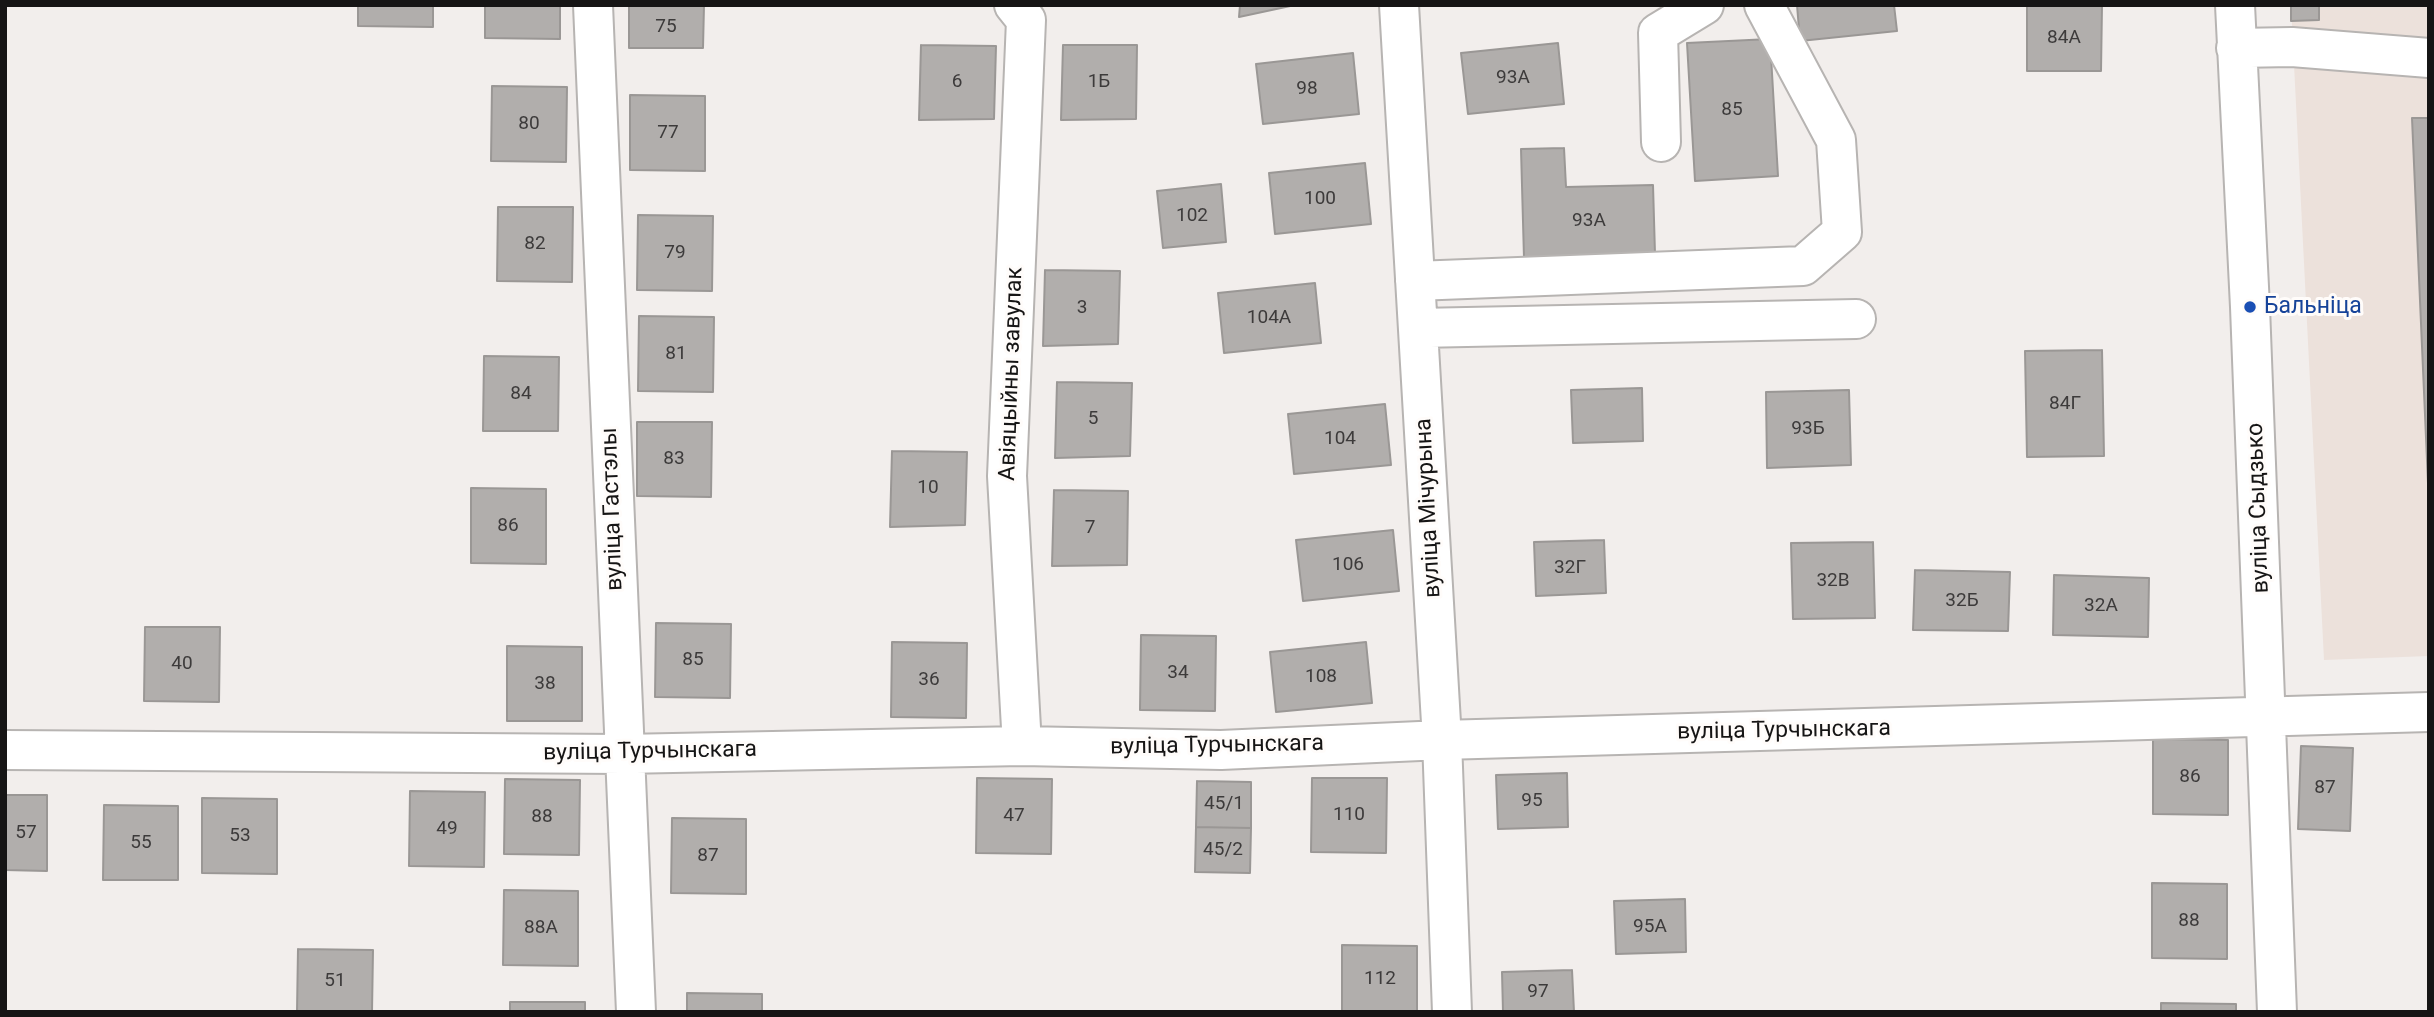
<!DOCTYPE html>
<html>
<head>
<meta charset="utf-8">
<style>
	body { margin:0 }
	#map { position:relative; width:2434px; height:1017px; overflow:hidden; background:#f2eeec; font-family:Roboto,sans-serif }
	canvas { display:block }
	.frame { position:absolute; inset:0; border:7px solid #161515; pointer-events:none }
</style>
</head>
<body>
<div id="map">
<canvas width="2434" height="1017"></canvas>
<div class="frame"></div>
</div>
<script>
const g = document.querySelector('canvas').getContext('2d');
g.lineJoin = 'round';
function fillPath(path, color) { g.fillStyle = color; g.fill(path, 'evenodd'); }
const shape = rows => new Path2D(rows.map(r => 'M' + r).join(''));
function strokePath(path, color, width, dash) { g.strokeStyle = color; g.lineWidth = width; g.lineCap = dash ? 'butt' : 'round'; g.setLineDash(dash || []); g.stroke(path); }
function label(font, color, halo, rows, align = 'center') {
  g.font = font + ' Roboto,sans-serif'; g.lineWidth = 6; g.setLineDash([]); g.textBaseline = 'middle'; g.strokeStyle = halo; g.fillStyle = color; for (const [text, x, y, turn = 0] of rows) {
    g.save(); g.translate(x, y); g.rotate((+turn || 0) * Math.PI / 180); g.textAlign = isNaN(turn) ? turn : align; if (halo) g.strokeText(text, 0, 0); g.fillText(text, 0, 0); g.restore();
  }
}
fillPath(shape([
	[2291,5,2429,5,2429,656,2324,660]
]), '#ece1db');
const building = shape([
	[358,5,433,5,433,27,358,26,358,5],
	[485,5,560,5,560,39,485,38,485,5],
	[629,5,704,5,703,48,629,48,629,5],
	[1240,5,1295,5,1239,17,1240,5],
	[1797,5,1894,5,1897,31,1800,41,1797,5],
	[2027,5,2102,5,2101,71,2027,71,2027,5],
	[2291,5,2319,5,2319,20,2291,21,2291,5],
	[1770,39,1778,176,1695,181,1687,43,1770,39],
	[1558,43,1564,104,1468,114,1461,53,1558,43],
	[921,45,996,46,994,119,919,120,921,45],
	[1063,45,1137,45,1136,119,1061,120,1063,45],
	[1353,53,1359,114,1263,124,1256,64,1353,53],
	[492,86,567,87,566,162,491,161,492,86],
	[630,95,705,96,705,171,630,170,630,95],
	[2412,118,2429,118,2429,506,2412,118],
	[1564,148,1566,187,1653,185,1655,254,1524,258,1521,149,1564,148],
	[1365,163,1371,224,1275,234,1269,173,1365,163],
	[1221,184,1226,242,1163,248,1157,191,1221,184],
	[498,207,573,207,572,282,497,281,498,207],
	[638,215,713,216,712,291,637,290,638,215],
	[1045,270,1120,271,1118,344,1043,346,1045,270],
	[1315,283,1321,343,1224,353,1218,293,1315,283],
	[639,316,714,317,713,392,638,391,639,316],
	[2102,350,2104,456,2027,457,2025,351,2102,350],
	[484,356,559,357,558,431,483,431,484,356],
	[1057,382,1132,383,1130,456,1055,458,1057,382],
	[1642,388,1643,441,1573,443,1571,390,1642,388],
	[1849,390,1851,465,1767,468,1766,392,1849,390],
	[1385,404,1391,465,1294,474,1288,414,1385,404],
	[637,422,712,422,711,497,637,496,637,422],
	[892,451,967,452,965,525,890,527,892,451],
	[471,488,546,489,546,564,471,563,471,488],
	[1054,490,1128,491,1127,565,1052,566,1054,490],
	[1393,530,1399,591,1303,601,1296,540,1393,530],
	[1604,540,1606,593,1536,596,1534,542,1604,540],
	[1873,542,1875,618,1793,619,1791,543,1873,542],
	[1915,570,2010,572,2008,631,1913,630,1915,570],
	[2054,575,2149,578,2148,637,2053,635,2054,575],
	[656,623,731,624,730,698,655,697,656,623],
	[145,627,220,627,219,702,144,701,145,627],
	[1141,635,1216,636,1215,711,1140,710,1141,635],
	[892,642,967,643,966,718,891,717,892,642],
	[1366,642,1372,703,1276,712,1270,652,1366,642],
	[507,646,582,647,582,721,507,721,507,646],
	[2153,739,2228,740,2228,815,2153,814,2153,739],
	[2301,746,2353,748,2350,831,2298,829,2301,746],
	[1567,773,1568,827,1498,829,1496,775,1567,773],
	[977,778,1052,779,1051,854,976,853,977,778],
	[1312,778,1387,778,1386,853,1311,852,1312,778],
	[505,779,580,780,579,855,504,854,505,779],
	[1197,781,1251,782,1251,828,1196,827,1197,781],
	[410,791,485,792,484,867,409,866,410,791],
	[5,795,47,795,47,871,5,870,5,795],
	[202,798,277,799,277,874,202,873,202,798],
	[104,805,178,806,178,880,103,880,104,805],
	[672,818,746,819,746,894,671,893,672,818],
	[1196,827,1251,828,1250,873,1195,872,1196,827],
	[2152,883,2227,884,2227,959,2152,958,2152,883],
	[504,890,578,891,578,966,503,965,504,890],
	[1685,899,1686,952,1616,954,1614,901,1685,899],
	[1342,945,1417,946,1417,1012,1342,1012,1342,945],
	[298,949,373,950,372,1012,297,1012,298,949],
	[1572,970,1574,1012,1503,1012,1502,972,1572,970],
	[687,993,762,994,762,1012,687,1012,687,993],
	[510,1002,585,1002,585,1012,510,1012,510,1002],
	[2161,1003,2236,1004,2236,1012,2161,1012,2161,1003]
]);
fillPath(building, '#b1aeac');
strokePath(building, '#9a9795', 2);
const minor = shape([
	[593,5,636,1012],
	[1014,5,1026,20,1007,476,1022,746],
	[1399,5,1442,740,1452,1012],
	[2235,5,2250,307,2277,1012],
	[2236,48,2292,47,2429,58],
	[1661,142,1658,33,1704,5],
	[1415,281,1803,266,1842,232,1836,140,1764,5],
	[1418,328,1856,319],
	[5,750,623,754,1022,746,1221,750,1442,740,2429,712]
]);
strokePath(minor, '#b7b4b2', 42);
strokePath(shape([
	[2286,305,2297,305]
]), '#868483', 4.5, [5, 3.5]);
strokePath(minor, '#fff', 38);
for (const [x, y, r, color] of [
	[2250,307,7,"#1a4fb4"]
]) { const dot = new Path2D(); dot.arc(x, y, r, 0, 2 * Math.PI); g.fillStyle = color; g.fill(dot); strokePath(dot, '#fffcfa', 2.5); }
label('19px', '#3d3b3b', null, [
	["75",666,27],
	["84А",2064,38],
	["93А",1513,78],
	["6",957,82],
	["1Б",1099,82],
	["98",1307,89],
	["85",1732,110],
	["80",529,124],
	["77",668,133],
	["100",1320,199],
	["102",1192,216],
	["93А",1589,221],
	["82",535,244],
	["79",675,253],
	["3",1082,308],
	["104А",1269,318],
	["81",676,354],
	["84",521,394],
	["84Г",2065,404],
	["5",1093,419],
	["93Б",1808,429],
	["104",1340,439],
	["83",674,459],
	["10",928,488],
	["86",508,526],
	["7",1090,528],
	["106",1348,565],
	["32Г",1570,568],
	["32В",1833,581],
	["32Б",1962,601],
	["32А",2101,606],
	["85",693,660],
	["40",182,664],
	["34",1178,673],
	["108",1321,677],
	["36",929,680],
	["38",545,684],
	["86",2190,777],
	["87",2325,788],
	["95",1532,801],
	["45/1",1224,804],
	["110",1349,815],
	["47",1014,816],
	["88",542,817],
	["49",447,829],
	["57",26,833],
	["53",240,836],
	["55",141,843],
	["45/2",1223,850],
	["87",708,856],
	["88",2189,921],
	["95А",1650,927],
	["88А",541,928],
	["112",1380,979],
	["51",335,981],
	["97",1538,992]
]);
label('23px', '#164399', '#fffcfa', [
	["Бальніца",2264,307]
], 'left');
label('23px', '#161515', '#fffcfa', [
	["Авіяцыйны завулак",1012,374,-88],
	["вуліца Мічурына",1429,508,-93],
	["вуліца Сыдзько",2259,508,-92],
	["вуліца Гастэлы",613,509,-92],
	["вуліца Турчынскага",1784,731,-1],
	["вуліца Турчынскага",1217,746,-1],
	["вуліца Турчынскага",650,752,-1]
]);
</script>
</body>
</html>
